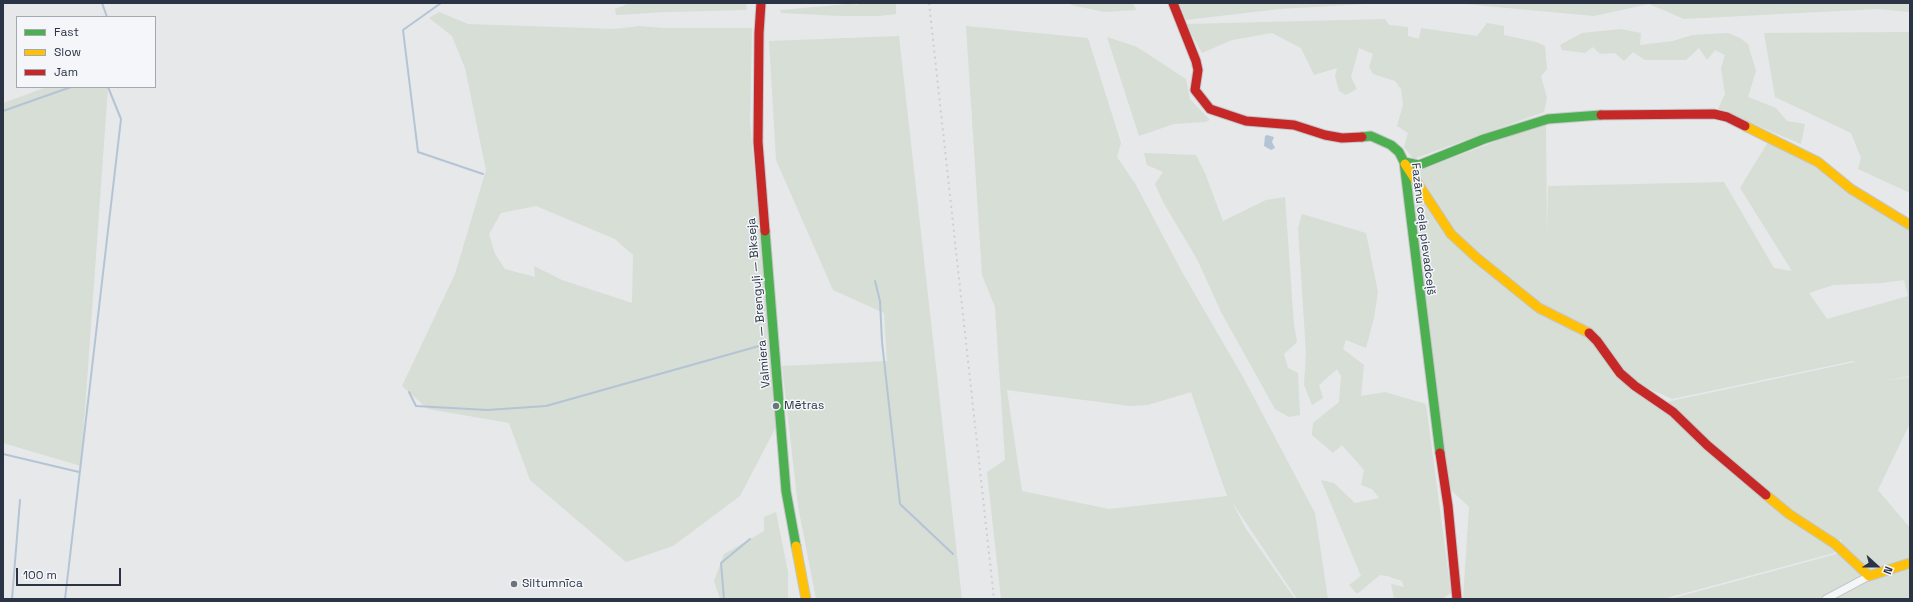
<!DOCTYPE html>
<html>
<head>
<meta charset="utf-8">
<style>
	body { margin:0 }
	#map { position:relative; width:1913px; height:602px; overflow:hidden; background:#e6e8ea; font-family:"Space Grotesk",sans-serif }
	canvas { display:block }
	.frame { position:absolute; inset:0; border:4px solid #2b3445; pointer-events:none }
	.legend { position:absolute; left:16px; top:16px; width:140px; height:72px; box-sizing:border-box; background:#f4f6f9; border:1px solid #a4a8b1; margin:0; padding:5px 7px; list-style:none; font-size:12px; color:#2b3445 }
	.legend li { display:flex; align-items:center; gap:8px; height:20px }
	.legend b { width:20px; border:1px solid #a4a8b1 }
	.north { position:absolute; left:1857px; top:546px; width:40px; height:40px; -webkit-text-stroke:3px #f4f6f9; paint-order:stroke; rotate:111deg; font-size:11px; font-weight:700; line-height:16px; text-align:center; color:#2b3445 }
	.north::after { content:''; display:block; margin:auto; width:14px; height:18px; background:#2b3445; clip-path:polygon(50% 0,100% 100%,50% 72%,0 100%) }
	.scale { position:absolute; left:16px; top:568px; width:105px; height:18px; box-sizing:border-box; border:2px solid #2b3445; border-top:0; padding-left:5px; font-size:12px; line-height:14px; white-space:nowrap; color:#2b3445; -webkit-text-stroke:3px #f4f6f9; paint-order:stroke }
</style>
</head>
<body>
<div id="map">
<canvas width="1913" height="602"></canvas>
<div class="frame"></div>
<ul class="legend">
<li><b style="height:5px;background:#4caf50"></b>Fast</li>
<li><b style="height:5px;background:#ffc107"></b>Slow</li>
<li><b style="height:5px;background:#c62828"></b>Jam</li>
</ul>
<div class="north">N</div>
<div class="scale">100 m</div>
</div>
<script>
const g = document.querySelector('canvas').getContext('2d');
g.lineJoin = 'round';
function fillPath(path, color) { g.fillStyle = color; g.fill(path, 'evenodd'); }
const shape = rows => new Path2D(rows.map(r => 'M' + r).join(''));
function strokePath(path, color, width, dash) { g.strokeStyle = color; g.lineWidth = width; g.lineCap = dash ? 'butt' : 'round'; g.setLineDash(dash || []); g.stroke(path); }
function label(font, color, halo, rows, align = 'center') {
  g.font = font + ' "Space Grotesk",sans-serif'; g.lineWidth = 3; g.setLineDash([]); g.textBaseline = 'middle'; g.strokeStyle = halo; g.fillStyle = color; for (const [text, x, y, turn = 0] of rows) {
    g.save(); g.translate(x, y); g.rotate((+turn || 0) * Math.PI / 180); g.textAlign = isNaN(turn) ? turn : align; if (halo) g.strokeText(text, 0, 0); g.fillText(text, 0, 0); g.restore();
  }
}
fillPath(shape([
	[630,3,746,3,747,10,665,12,616,15,615,9],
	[859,3,896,3,896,14,879,16,841,16,781,13,780,10,849,4,858,5],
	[1071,3,1133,3,1136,10,1104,12,1071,5],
	[1179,3,1383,3,1279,9,1186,20],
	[1454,3,1910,3,1910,12,1877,9,1684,19,1649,4,1594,16],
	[439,12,468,24,615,29,640,26,664,28,752,28,750,122,777,425,740,496,673,546,626,562,530,480,509,423,428,409,402,386,455,274,486,170,465,68,452,36,429,18],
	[536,206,615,239,633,255,632,303,562,280,534,266,535,277,505,269,495,254,489,234,501,213],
	[1385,19,1389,25,1408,27,1408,36,1419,39,1421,28,1477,36,1487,23,1504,26,1504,35,1536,42,1545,46,1547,69,1541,76,1547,98,1544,112,1413,159,1404,147,1408,133,1397,126,1403,105,1401,89,1395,81,1373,74,1369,67,1373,54,1359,48,1351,77,1357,89,1346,95,1339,91,1335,76,1337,68,1314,75,1301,48,1272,33,1232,40,1202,53,1186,24],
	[966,26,1088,38,1121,143,1117,157,1136,185,1182,272,1243,377,1315,513,1328,599,1297,599,1232,502,1246,529,1295,599,1001,599,987,472,1005,460,995,307,982,275],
	[1007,390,1130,406,1148,405,1191,392,1227,496,1109,509,1022,491],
	[1621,29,1641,33,1640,45,1673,41,1692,35,1728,33,1740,38,1748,44,1756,71,1748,97,1776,108,1787,121,1805,124,1801,144,1718,109,1725,94,1721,68,1725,55,1715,50,1707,60,1699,48,1686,60,1645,60,1633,52,1624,61,1615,53,1600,54,1593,47,1585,53,1562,50,1560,45,1582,33],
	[1910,32,1910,193,1858,169,1861,158,1851,133,1775,97,1764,33],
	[899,36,962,599,816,599,798,506,782,366,887,361,884,313,833,290,776,160,769,41],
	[1107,37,1137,47,1186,79,1190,99,1210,120,1205,122,1174,124,1139,136],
	[47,87,108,87,81,466,3,443,3,103],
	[1546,125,1547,240,1548,186,1724,182,1774,268,1792,271,1740,188,1771,137,1811,163,1846,192,1910,226,1910,376,1884,381,1910,377,1910,423,1878,490,1910,528,1910,599,1670,599,1836,554,1842,541,1840,539,1834,553,1663,599,1463,599,1469,507,1450,489,1433,372,1413,184,1450,235,1477,262,1541,313,1587,336,1601,349,1621,379,1657,404,1855,362,1853,361,1672,399,1638,384,1612,358,1602,343,1589,331,1548,312,1548,309,1535,302,1452,232,1414,176,1417,171,1532,128],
	[1904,280,1908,296,1827,319,1809,293,1833,285,1882,283],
	[1144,153,1196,155,1205,173,1223,221,1266,200,1285,197,1294,325,1297,342,1284,354,1288,368,1298,373,1300,415,1289,417,1275,409,1221,312,1197,259,1163,202,1155,184,1163,172,1147,165],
	[1302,214,1366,233,1378,292,1374,318,1366,348,1346,340,1343,349,1364,365,1361,396,1385,392,1426,404,1451,593,1442,599,1394,599,1391,584,1404,587,1402,581,1387,576,1380,575,1357,594,1349,585,1361,576,1321,480,1334,483,1355,503,1379,498,1372,489,1361,485,1364,470,1342,445,1333,453,1312,435,1313,423,1339,402,1341,376,1337,369,1319,385,1323,398,1312,405,1304,385,1306,353,1298,228],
	[776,512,788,572,788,599,720,599,714,581,724,554,764,531,764,517]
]), '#d6ded6');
fillPath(shape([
	[1267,135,1274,137,1272,142,1275,148,1271,150,1264,146,1265,136]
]), '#b4c4d5');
strokePath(shape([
	[102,3,107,17],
	[441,3,403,30,418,152,483,174],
	[3,111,71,87],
	[875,281,880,301,882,342,900,504,953,554],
	[409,392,416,406,487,410,546,406,766,344],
	[3,454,79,472],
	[12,599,20,500],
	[65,599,121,119,108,87],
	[724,599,721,563,750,539]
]), '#b4c4d5', 2);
const street = shape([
	[1826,599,1869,576]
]);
const fast = shape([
	[1362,137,1371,136,1391,145,1399,152,1404,162,1440,453],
	[1404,162,1419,165,1484,139,1548,119,1601,115],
	[765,231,786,491,796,546]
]);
const slow = shape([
	[1745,126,1818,162,1851,189,1910,225],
	[1405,164,1451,234,1477,258,1539,308,1589,333],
	[1766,495,1789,514,1835,544,1869,576,1910,563],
	[796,546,806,599]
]);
const jam = shape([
	[761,3,759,33,758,142,765,231],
	[1173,3,1196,61,1198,70,1195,90,1210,109,1246,121,1294,125,1325,135,1342,138,1362,137],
	[1601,115,1714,114,1727,117,1745,126],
	[1589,333,1597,341,1620,373,1635,386,1673,412,1707,445,1766,495],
	[1440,453,1448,506,1457,599]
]);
strokePath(street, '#c4c6c8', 9);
strokePath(fast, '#c4c6c8', 11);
strokePath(slow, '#c4c6c8', 11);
strokePath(jam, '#c4c6c8', 11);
strokePath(street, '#f5f6f7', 7);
strokePath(fast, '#4caf50', 9);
strokePath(slow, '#ffc107', 9);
strokePath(jam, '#c62828', 9);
strokePath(shape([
	[929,3,994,599]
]), '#cecfd2', 2, [2, 4]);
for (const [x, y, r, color] of [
	[776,406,4,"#6c737f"],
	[514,584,4,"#6c737f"]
]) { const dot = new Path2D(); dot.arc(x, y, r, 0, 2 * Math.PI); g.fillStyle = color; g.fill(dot); strokePath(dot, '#f4f6f9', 1.5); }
label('12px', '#2b3445', '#f4f6f9', [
	["Fazānu ceļa pievadceļš",1423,229,83],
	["Valmiera — Brenguļi — Bikseja",759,303,-95]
]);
label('12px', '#2b3445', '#f4f6f9', [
	["Mētras",784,406],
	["Siltumnīca",522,584]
], 'left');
</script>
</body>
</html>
